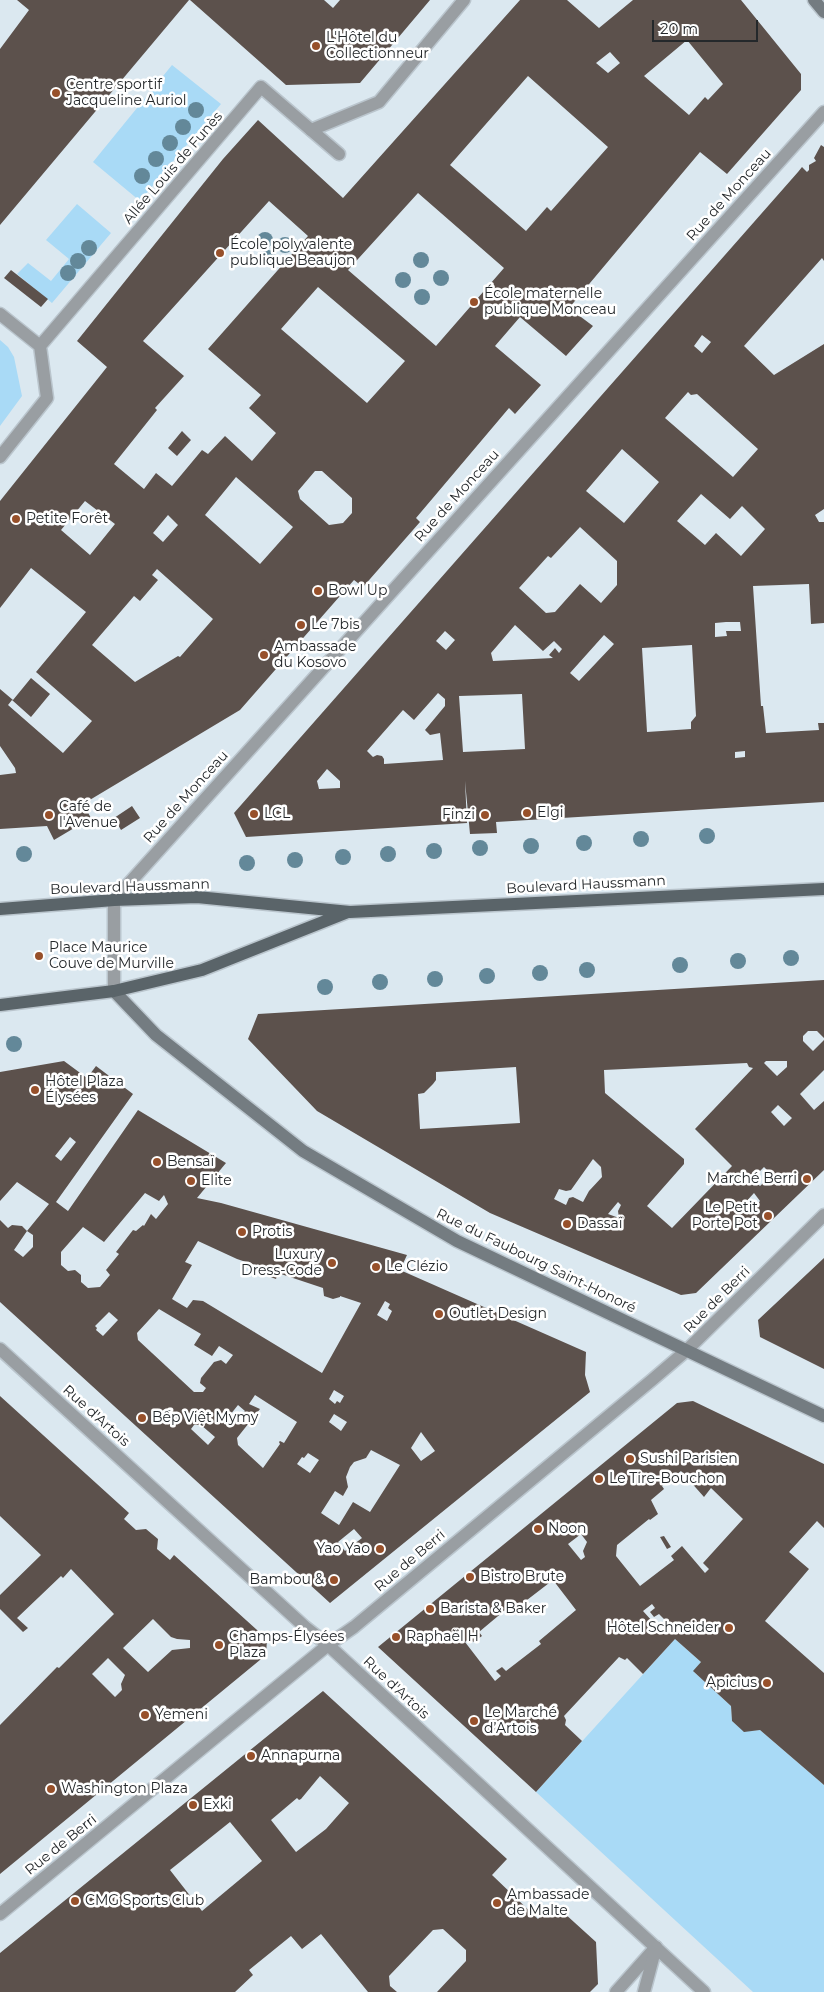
<!DOCTYPE html>
<html>
<head>
<meta charset="utf-8">
<style>
	body { margin:0 }
	#map { position:relative; width:824px; height:1992px; overflow:hidden; background:#dbe8f0; font-family:Montserrat,sans-serif }
	canvas { display:block }
	.scale { position:absolute; left:652px; top:20px; width:106px; height:22px; box-sizing:border-box; border:2px solid #24282b; border-top:0; padding-left:6px; font-size:15px; line-height:18px; white-space:nowrap; color:#24282b; -webkit-text-stroke:4px #fff; paint-order:stroke }
</style>
</head>
<body>
<div id="map">
<canvas width="824" height="1992"></canvas>
<div class="scale">20 m</div>
</div>
<script>
const g = document.querySelector('canvas').getContext('2d');
g.lineJoin = 'round';
function fillPath(path, color) { g.fillStyle = color; g.fill(path, 'evenodd'); }
const shape = rows => new Path2D(rows.map(r => 'M' + r).join(''));
function strokePath(path, color, width, dash) { g.strokeStyle = color; g.lineWidth = width; g.lineCap = dash ? 'butt' : 'round'; g.setLineDash(dash || []); g.stroke(path); }
function label(font, color, halo, rows, align = 'center') {
  g.font = font + ' Montserrat,sans-serif'; g.lineWidth = 5; g.setLineDash([]); g.textBaseline = 'middle'; g.strokeStyle = halo; g.fillStyle = color; for (const [text, x, y, turn = 0] of rows) {
    g.save(); g.translate(x, y); g.rotate((+turn || 0) * Math.PI / 180); g.textAlign = isNaN(turn) ? turn : align; if (halo) g.strokeText(text, 0, 0); g.fillText(text, 0, 0); g.restore();
  }
}
fillPath(shape([
	[172,65,221,104,140,201,93,162],
	[77,204,111,233,52,303,17,274,28,263,51,281,69,259,46,240],
	[0,340,8,347,14,357,22,396,0,426],
	[675,1639,701,1662,694,1672,731,1706,732,1721,744,1731,760,1730,824,1785,824,1992,753,1992,536,1792]
]), '#a9daf6');
fillPath(shape([
	[17,0,189,0,0,225,0,49,29,10],
	[190,0,324,0,333,8,340,0,430,0,360,83,286,85],
	[520,0,567,0,599,28,633,0,741,0,801,74,801,90,727,174,700,152,569,308,593,326,566,356,520,317,495,346,541,385,515,414,509,408,416,518,420,522,363,587,354,580,240,710,83,804,91,818,54,840,47,826,0,829,0,775,16,773,15,768,0,746,0,689,13,700,31,678,50,694,31,717,12,700,8,705,63,753,92,721,36,672,86,612,31,568,0,608,0,501,107,367,77,341,223,159,258,120,343,198],
	[687,40,723,84,708,100,705,97,689,115,644,76],
	[610,52,620,63,608,73,596,63],
	[528,76,608,147,551,211,547,207,526,231,450,165],
	[418,193,504,268,436,346,348,270],
	[269,201,308,236,208,349,261,395,249,408,276,433,252,461,225,436,208,454,202,450,172,486,156,473,144,489,114,464,157,410,155,408,184,376,143,341],
	[318,287,405,361,367,403,281,329],
	[315,471,322,471,352,498,352,513,343,523,329,525,300,499,298,491],
	[236,477,293,527,260,564,205,515],
	[85,501,115,524,90,555,61,530],
	[168,515,178,525,163,542,153,533],
	[157,569,213,619,180,657,178,656,135,682,92,645,134,596,140,601,158,580,152,575],
	[821,145,824,147,824,261,822,258,744,346,774,375,824,344,824,509,815,515,819,522,824,522,824,623,811,624,809,584,753,586,761,706,763,706,766,733,819,730,818,723,824,723,824,802,496,822,497,833,470,834,465,781,467,823,246,837,234,813,798,172,802,167,807,172,809,170,809,165,816,161,814,158],
	[702,335,711,342,702,353,694,346],
	[688,392,691,395,697,394,758,449,733,477,665,418],
	[622,449,659,482,624,523,586,491],
	[701,494,730,519,742,506,765,529,741,556,716,533,705,545,677,521],
	[580,527,617,561,617,585,601,603,580,584,555,612,546,613,519,588,548,556,551,558],
	[726,622,740,622,741,631,726,631,727,636,715,637,715,623],
	[515,625,543,651,554,641,562,649,559,653,555,648,549,655,553,658,493,661,491,653],
	[445,631,455,640,446,650,436,641],
	[604,635,614,644,579,681,570,673],
	[692,645,696,716,691,722,691,729,647,732,642,648],
	[438,693,445,699,445,706,425,730,430,735,440,733,443,760,384,764,384,759,382,756,377,755,373,757,367,751,403,710,414,720],
	[522,694,525,749,463,752,459,696],
	[745,751,745,757,735,758,735,752],
	[327,769,340,781,340,788,319,789,317,781],
	[11,270,48,299,41,307,4,278],
	[182,431,191,440,177,456,168,448],
	[132,806,140,818,121,830,114,818],
	[824,980,824,1038,817,1031,808,1031,803,1036,803,1041,813,1051,824,1040,824,1070,800,1094,814,1110,824,1101,824,1170,696,1293,681,1295,490,1213,317,1111,248,1039,258,1014],
	[766,1061,787,1061,787,1067,777,1076,764,1063],
	[747,1063,749,1067,753,1068,695,1129,732,1166,672,1228,647,1206,684,1164,684,1159,605,1093,604,1070],
	[516,1067,520,1123,420,1129,418,1094,424,1093,433,1084,436,1080,436,1072],
	[778,1105,792,1118,784,1126,771,1112],
	[593,1159,601,1167,602,1177,589,1191,583,1202,573,1197,569,1198,566,1205,554,1199,559,1189,566,1191,571,1190],
	[764,1167,772,1175,760,1186,752,1179],
	[754,1193,760,1201,750,1212,743,1205],
	[618,1202,621,1205,618,1211,619,1218,608,1214],
	[64,1061,87,1078,96,1066,133,1094,56,1202,68,1211,138,1110,226,1163,197,1198,221,1203,407,1255,400,1270,586,1352,585,1375,590,1392,330,1603,0,1302,0,1220,8,1228,12,1225,22,1226,27,1231,14,1250,23,1257,33,1247,33,1235,27,1231,49,1204,17,1182,0,1201,0,1072],
	[70,1137,76,1142,61,1161,55,1156],
	[145,1193,159,1201,164,1195,168,1204,156,1219,151,1214,144,1226,143,1225,136,1231,133,1230,116,1252,119,1254,106,1270,110,1275,100,1287,88,1288,81,1282,81,1275,75,1270,68,1271,61,1265,61,1252,83,1227,104,1242],
	[198,1241,237,1259,267,1269,265,1275,276,1279,278,1273,323,1288,324,1296,333,1299,340,1297,340,1296,361,1303,322,1373,203,1301,193,1300,187,1308,172,1299,192,1265,185,1262],
	[385,1301,390,1304,388,1308,392,1311,387,1321,377,1315],
	[159,1309,201,1334,194,1345,212,1356,219,1346,233,1355,226,1364,221,1360,214,1362,201,1378,200,1383,206,1388,203,1392,194,1392,138,1340,137,1333],
	[109,1312,118,1320,103,1336,96,1330,97,1328,95,1326],
	[334,1390,344,1396,340,1403,337,1401,335,1404,329,1399],
	[255,1395,297,1422,284,1443,280,1441,279,1442,280,1444,263,1468,238,1445,237,1438,260,1409,249,1404],
	[238,1405,245,1411,238,1421,230,1415],
	[334,1414,347,1422,341,1431,329,1422],
	[194,1425,201,1425,215,1437,208,1445,191,1429],
	[421,1432,435,1451,421,1461,411,1448],
	[371,1450,400,1465,370,1512,353,1502,339,1525,321,1513,335,1491,343,1496,348,1487,346,1477,350,1467,354,1462,366,1458],
	[308,1453,319,1460,310,1473,297,1464,302,1457,304,1458],
	[354,1529,362,1538,345,1551,338,1542],
	[824,1258,824,1369,760,1337,758,1320],
	[0,1396,129,1513,124,1519,136,1530,146,1529,158,1539,157,1549,170,1560,174,1555,267,1639,266,1655,0,1874,0,1725,57,1667,59,1668,114,1614,71,1569,63,1578,61,1576,17,1618,28,1628,23,1632,0,1609,0,1595,41,1555,0,1516],
	[153,1619,171,1637,177,1639,190,1640,190,1648,172,1650,148,1672,123,1648],
	[108,1658,125,1675,121,1684,122,1690,115,1697,92,1674],
	[693,1401,824,1464,824,1528,817,1521,789,1552,809,1569,765,1621,824,1673,824,1785,760,1730,744,1732,732,1721,731,1706,693,1671,701,1662,675,1639,643,1674,627,1658,625,1660,619,1657,564,1716,566,1720,565,1725,582,1741,536,1792,378,1647,677,1403],
	[681,1471,704,1497,711,1488,743,1519,703,1563,709,1569,705,1573,682,1546,671,1556,674,1560,640,1586,616,1556,617,1545,649,1519,650,1520,658,1514,651,1500,664,1489,662,1486],
	[581,1534,587,1542,583,1551,585,1557,581,1560,568,1544],
	[553,1580,576,1610,539,1641,541,1644,506,1671,502,1667,496,1671,501,1676,495,1681,465,1642,470,1638,473,1642,482,1636,479,1632,510,1606,514,1610],
	[652,1604,655,1608,650,1612,654,1617,659,1614,670,1625,662,1632,643,1611],
	[664,1536,671,1547,667,1549,660,1537],
	[323,1691,507,1859,492,1875,538,1919,553,1903,596,1942,598,1984,590,1992,437,1992,466,1961,466,1950,443,1929,433,1930,389,1976,390,1986,397,1992,368,1992,321,1934,302,1949,291,1936,249,1970,253,1975,235,1992,0,1992,0,1953],
	[320,1776,349,1803,326,1829,296,1852,271,1820,297,1798,299,1800,301,1799],
	[230,1822,262,1861,202,1911,170,1870]
]), '#5c514c');
const lane = shape([
	[311,130,379,102,464,0],
	[616,1992,656,1947]
]);
const street = shape([
	[0,314,40,346,47,398,0,457],
	[40,346,261,87,339,154],
	[114,991,114,900,824,112],
	[0,1349,305,1627,328,1645,704,1992],
	[0,1914,328,1645,354,1627,652,1380,687,1350,824,1215],
	[644,1992,656,1947]
]);
const secondary = shape([
	[814,0,824,12],
	[114,991,156,1035,303,1151,457,1241,824,1416]
]);
const primary = shape([
	[0,909,114,900,197,897,350,912,824,889],
	[0,1005,114,991,202,970,348,912]
]);
strokePath(lane, '#bac5cd', 15);
strokePath(street, '#bac5cd', 15);
strokePath(secondary, '#bac5cd', 15);
strokePath(primary, '#bac5cd', 15);
strokePath(lane, '#999ea2', 12);
strokePath(street, '#999ea2', 12);
strokePath(secondary, '#747c81', 12);
strokePath(primary, '#5a6469', 12);
g.fillStyle = '#638899';
for (const [x, y] of [
	[196,110],
	[183,127],
	[170,143],
	[156,159],
	[142,176],
	[265,240],
	[285,245],
	[89,248],
	[268,258],
	[421,260],
	[78,261],
	[68,273],
	[441,278],
	[403,280],
	[422,297],
	[707,836],
	[641,839],
	[584,843],
	[531,846],
	[480,848],
	[434,851],
	[24,854],
	[388,854],
	[343,857],
	[295,860],
	[247,863],
	[791,958],
	[738,961],
	[680,965],
	[587,970],
	[540,973],
	[487,976],
	[435,979],
	[380,982],
	[325,987],
	[14,1044]
]) { g.beginPath(); g.arc(x, y, 8, 0, 2 * Math.PI); g.fill(); }
for (const [x, y, r, color] of [
	[316,46,5,"#97502a"],
	[56,93,5,"#97502a"],
	[220,253,5,"#97502a"],
	[474,302,5,"#97502a"],
	[16,519,5,"#97502a"],
	[318,591,5,"#97502a"],
	[301,625,5,"#97502a"],
	[264,655,5,"#97502a"],
	[527,813,5,"#97502a"],
	[254,814,5,"#97502a"],
	[49,815,5,"#97502a"],
	[485,815,5,"#97502a"],
	[39,956,5,"#97502a"],
	[35,1090,5,"#97502a"],
	[157,1162,5,"#97502a"],
	[807,1179,5,"#97502a"],
	[191,1181,5,"#97502a"],
	[768,1216,5,"#97502a"],
	[567,1224,5,"#97502a"],
	[242,1232,5,"#97502a"],
	[332,1263,5,"#97502a"],
	[376,1267,5,"#97502a"],
	[439,1314,5,"#97502a"],
	[142,1418,5,"#97502a"],
	[630,1459,5,"#97502a"],
	[599,1479,5,"#97502a"],
	[538,1529,5,"#97502a"],
	[380,1549,5,"#97502a"],
	[470,1577,5,"#97502a"],
	[334,1580,5,"#97502a"],
	[430,1609,5,"#97502a"],
	[729,1628,5,"#97502a"],
	[396,1637,5,"#97502a"],
	[219,1645,5,"#97502a"],
	[767,1683,5,"#97502a"],
	[145,1715,5,"#97502a"],
	[474,1721,5,"#97502a"],
	[251,1756,5,"#97502a"],
	[51,1789,5,"#97502a"],
	[193,1805,5,"#97502a"],
	[75,1901,5,"#97502a"],
	[497,1903,5,"#97502a"]
]) { const dot = new Path2D(); dot.arc(x, y, r, 0, 2 * Math.PI); g.fillStyle = color; g.fill(dot); strokePath(dot, '#fff', 2); }
label('14px', '#24282b', '#fff', [
	["L'Hôtel du",326,38],
	["Collectionneur",326,54],
	["Centre sportif",66,85],
	["Jacqueline Auriol",66,101],
	["École polyvalente",230,245],
	["publique Beaujon",230,261],
	["École maternelle",484,294],
	["publique Monceau",484,310],
	["Petite Forêt",26,519],
	["Bowl Up",328,591],
	["Le 7bis",311,625],
	["Ambassade",274,647],
	["du Kosovo",274,663],
	["Café de",59,807],
	["l'Avenue",59,823],
	["Elgi",537,813],
	["LCL",264,814],
	["Finzi",475,815,"right"],
	["Place Maurice",49,948],
	["Couve de Murville",49,964],
	["Hôtel Plaza",45,1082],
	["Élysées",45,1098],
	["Bensaï",167,1162],
	["Marché Berri",797,1179,"right"],
	["Elite",201,1181],
	["Le Petit",758,1208,"right"],
	["Porte Pot",758,1224,"right"],
	["Dassaï",577,1224],
	["Protis",252,1232],
	["Luxury",322,1255,"right"],
	["Dress-Code",322,1271,"right"],
	["Le Clézio",386,1267],
	["Outlet Design",449,1314],
	["Bếp Việt Mymy",152,1418],
	["Sushi Parisien",640,1459],
	["Le Tire-Bouchon",609,1479],
	["Noon",548,1529],
	["Yao Yao",370,1549,"right"],
	["Bistro Brute",480,1577],
	["Bambou &",324,1580,"right"],
	["Barista & Baker",440,1609],
	["Hôtel Schneider",719,1628,"right"],
	["Champs-Élysées",229,1637],
	["Plaza",229,1653],
	["Raphaël H",406,1637],
	["Apicius",757,1683,"right"],
	["Le Marché",484,1713],
	["d’Artois",484,1729],
	["Yemeni",155,1715],
	["Annapurna",261,1756],
	["Washington Plaza",61,1789],
	["Exki",203,1805],
	["Ambassade",507,1895],
	["de Malte",507,1911],
	["CMG Sports Club",85,1901]
], 'left');
label('14px', '#24282b', '#fff', [
	["Allée Louis de Funès",173,168,-49],
	["Rue de Monceau",729,195,-48],
	["Rue de Monceau",457,496,-48],
	["Rue de Monceau",186,797,-48],
	["Boulevard Haussmann",586,885,-3],
	["Boulevard Haussmann",130,887,-2],
	["Rue du Faubourg Saint-Honoré",536,1261,26],
	["Rue de Berri",717,1300,-45],
	["Rue d'Artois",96,1416,42],
	["Rue de Berri",410,1561,-40],
	["Rue d'Artois",396,1688,43],
	["Rue de Berri",61,1845,-39]
]);
</script>
</body>
</html>
